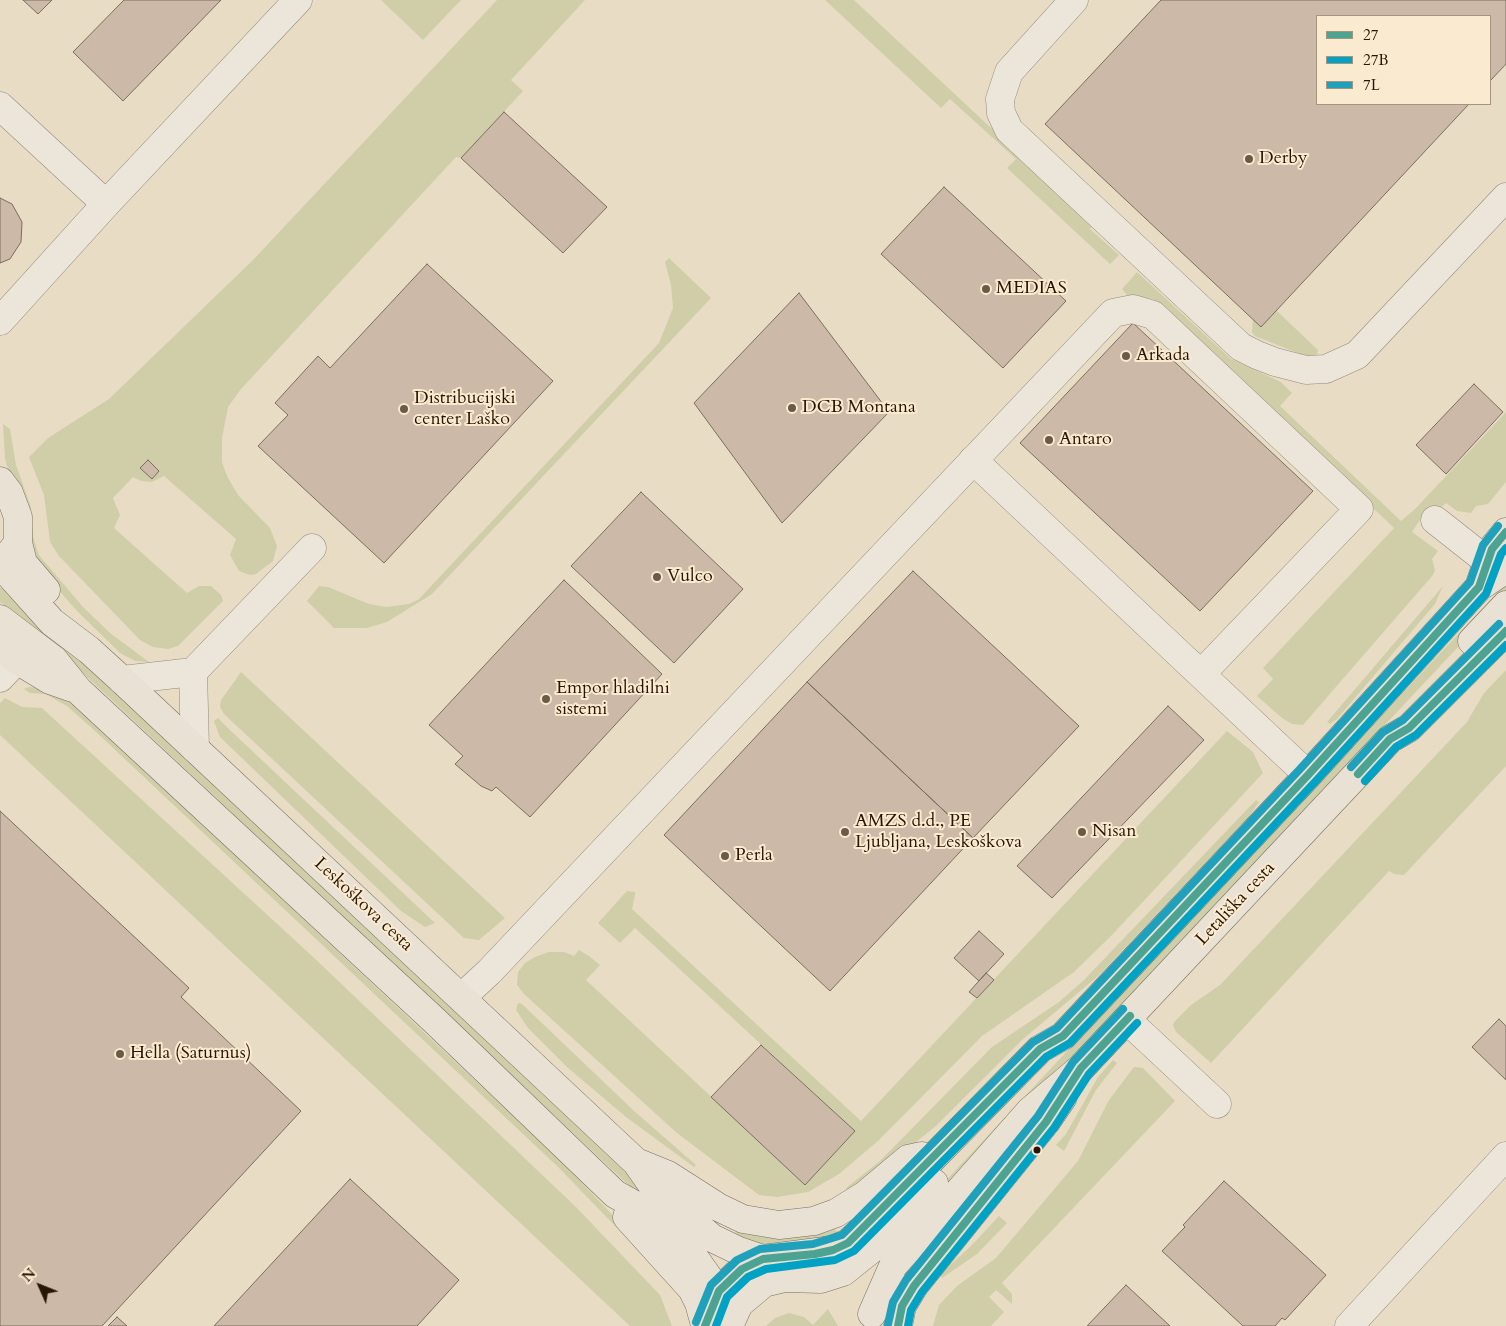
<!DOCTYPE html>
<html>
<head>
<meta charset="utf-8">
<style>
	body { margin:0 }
	#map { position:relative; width:1506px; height:1326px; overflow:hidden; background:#e9dcc5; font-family:Cardo,serif }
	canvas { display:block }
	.legend { position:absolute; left:1316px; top:15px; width:175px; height:90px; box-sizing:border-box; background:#faead0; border:1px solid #a5957f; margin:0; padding:6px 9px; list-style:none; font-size:15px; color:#261605 }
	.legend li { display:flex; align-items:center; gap:10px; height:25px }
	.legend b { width:25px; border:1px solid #a5957f }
	.north { position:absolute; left:15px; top:1261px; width:50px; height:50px; -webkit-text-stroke:4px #faead0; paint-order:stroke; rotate:314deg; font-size:14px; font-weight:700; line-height:20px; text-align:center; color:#261605 }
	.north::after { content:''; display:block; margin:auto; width:18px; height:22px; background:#261605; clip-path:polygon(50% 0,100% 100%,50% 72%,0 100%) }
</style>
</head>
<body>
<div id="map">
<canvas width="1506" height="1326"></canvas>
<ul class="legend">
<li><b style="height:6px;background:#4ca391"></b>27</li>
<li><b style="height:6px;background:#02a2c4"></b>27B</li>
<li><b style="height:6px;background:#1fa1bc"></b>7L</li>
</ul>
<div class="north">N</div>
</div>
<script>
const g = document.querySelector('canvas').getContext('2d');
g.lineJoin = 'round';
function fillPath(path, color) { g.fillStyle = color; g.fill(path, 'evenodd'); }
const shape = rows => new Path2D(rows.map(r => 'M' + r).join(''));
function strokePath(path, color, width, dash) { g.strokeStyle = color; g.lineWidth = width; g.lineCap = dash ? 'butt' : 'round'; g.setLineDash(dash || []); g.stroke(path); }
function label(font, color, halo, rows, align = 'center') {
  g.font = font + ' Cardo,serif'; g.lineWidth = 4; g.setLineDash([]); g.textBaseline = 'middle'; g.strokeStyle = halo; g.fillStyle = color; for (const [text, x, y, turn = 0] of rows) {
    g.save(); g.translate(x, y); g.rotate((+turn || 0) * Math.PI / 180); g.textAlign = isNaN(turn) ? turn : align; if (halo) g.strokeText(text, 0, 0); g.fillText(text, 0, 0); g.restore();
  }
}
fillPath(shape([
	[381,0,461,0,423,40],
	[497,0,585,0,511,80,523,91,461,158,456,157,241,389,228,407,222,438,222,462,227,476,238,495,270,528,277,546,273,561,256,574,250,575,239,571,230,555,236,539,164,476,152,482,141,481,133,477,113,498,120,515,114,528,187,593,199,586,211,586,221,595,223,601,178,646,168,649,153,647,140,640,59,556,50,542,44,495,29,457,48,438,109,399,253,260],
	[825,0,854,0,1094,224,1090,229,1119,255,1110,264,1007,168,1016,159,950,99,941,108],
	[669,258,711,298,432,594,387,622,367,628,334,628,307,601,319,586,328,587,369,604,386,607,409,604,419,599,659,343,673,308,671,285,665,262],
	[1137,272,1231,359,1281,382,1292,393,1280,406,1401,521,1415,509,1506,412,1506,482,1488,504,1476,506,1471,513,1457,511,1446,503,1438,510,1425,512,1412,532,1438,551,1432,559,1435,570,1433,575,1303,725,1292,724,1282,718,1257,696,1273,679,1263,668,1394,528,1153,299,1127,295,1122,289],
	[1276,310,1318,350,1317,356,1305,356,1255,336,1252,332,1253,319],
	[3,424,10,429,16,465,31,507,33,537,39,555,83,607,110,633,149,662,135,661,120,653,78,612,39,568,5,459],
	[1506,583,1506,596,898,1243,892,1238],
	[1443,586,1435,604,1337,719,1330,724,1327,722],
	[3,587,691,1233,686,1239,34,627,0,602,0,588],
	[1506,670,1506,766,1404,875,1394,874,1389,871,1211,1063,1176,1032,1173,1025,1174,1022,1191,1005,1220,985,1467,722,1484,693],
	[241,672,330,755,505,918,479,940,464,938,224,714,220,707,221,700],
	[29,687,46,688,62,696,97,725,563,1163,658,1263,655,1267,558,1167,94,730,67,706,45,694,30,693,24,689],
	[5,698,22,707,42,708,311,955,576,1207,660,1295,672,1326,630,1326,0,735,0,703],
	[218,718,232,732,435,923,425,927,401,911,220,737,214,721],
	[1227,731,1253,752,1263,773,1111,936,1074,972,982,1036,878,1141,839,1174,808,1192,777,1197,759,1195,677,1133,524,994,517,985,518,972,525,963,535,957,549,952,564,952,574,956,579,950,589,956,600,965,586,980,805,1184,855,1131,635,928,620,943,598,923,627,891,635,892,635,895,632,909,861,1121],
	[1256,800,1259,802,1247,819,1098,976,1022,1040,937,1125,889,1164,848,1192,846,1188,880,1161,992,1047,1059,1002,1083,981],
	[518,1003,522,1004,633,1110,696,1165,694,1167,626,1117,568,1068,528,1028,516,1010],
	[1113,1060,1117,1063,1096,1090,1064,1151,1056,1145,1066,1134,1098,1077],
	[1134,1067,1143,1068,1175,1101,1002,1283,1012,1294,1012,1304,996,1290,989,1297,1004,1312,991,1326,933,1326,939,1305,957,1286,996,1258,1078,1161,1109,1100],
	[999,1216,1007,1223,977,1254,942,1278,939,1275,970,1247],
	[832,1227,841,1235,772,1246,731,1237,738,1230],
	[828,1309,838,1326,766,1326,775,1318,789,1313,804,1317,813,1325]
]), '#cfcea8');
const building = shape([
	[23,0,52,0,38,14,23,0],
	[124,0,221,0,123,101,73,52,124,0],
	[1161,0,1506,0,1506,64,1490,81,1490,16,1317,16,1317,104,1469,104,1261,327,1045,124,1161,0],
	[504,112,607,207,563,253,461,158,504,112],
	[944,187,1066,301,1003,368,881,254,944,187],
	[0,198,12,204,22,222,21,242,10,259,0,263,0,198],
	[427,264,553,381,384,563,258,446,288,415,275,403,318,356,330,368,427,264],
	[799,293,889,412,782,523,694,403,799,293],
	[1133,323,1313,491,1200,611,1020,443,1133,323],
	[1474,384,1503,412,1446,474,1416,445,1474,384],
	[148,460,159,471,152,479,140,468,148,460],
	[641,492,743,589,674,663,571,566,641,492],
	[913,571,1079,726,973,838,807,682,913,571],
	[564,580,662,674,530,817,496,787,492,791,481,786,455,764,463,756,429,725,564,580],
	[807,682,973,838,830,991,664,835,807,682],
	[1168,706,1204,740,1052,898,1017,866,1168,706],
	[0,811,189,988,181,997,301,1111,102,1326,0,1326,0,811],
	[979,931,1004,954,979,981,954,958,979,931],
	[986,973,994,980,977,998,969,992,986,973],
	[1499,1019,1506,1026,1506,1080,1472,1047,1499,1019],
	[761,1045,855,1131,805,1185,711,1097,761,1045],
	[350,1179,459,1280,417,1326,214,1326,350,1179],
	[1224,1181,1326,1275,1285,1320,1282,1318,1275,1326,1243,1326,1162,1251,1185,1227,1183,1225,1224,1181],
	[1126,1285,1170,1326,1087,1326,1126,1285],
	[117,1317,127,1326,108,1326,117,1317]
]);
fillPath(building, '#ccb9a7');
strokePath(building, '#786f61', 1);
const minor = shape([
	[1074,0,1009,72,1000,99,1001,113,1009,130,1241,347,1257,355,1275,362,1306,370,1326,369,1357,355,1506,197],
	[0,106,106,204],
	[0,321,106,204,298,0],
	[973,460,1308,775],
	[1435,520,1487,561],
	[193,672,195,748],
	[0,678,17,660],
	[122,680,193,672,312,548],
	[462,997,489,972,1113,313,1133,309,1153,315,1359,509,1201,674],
	[1127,1020,1217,1104],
	[1349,1326,1506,1156]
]);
const major = shape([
	[0,481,9,493,18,517,18,543,7,557],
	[18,543,23,563,46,590],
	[0,564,52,622,89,650,122,680,636,1162,655,1189,712,1238,739,1251,763,1259],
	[1479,587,1492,549,1506,532],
	[0,619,54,660,79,691,435,1021,615,1194,642,1209,694,1257,725,1301,730,1321],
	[1472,641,1506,605],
	[0,645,17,660,50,680,73,688],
	[636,1162,668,1175,718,1207,743,1219,779,1225,814,1221,836,1213,865,1195,908,1159,922,1156],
	[627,1217,692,1289,699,1303,705,1325],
	[872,1314,893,1266,1030,1111,1081,1068,1390,739,1409,728,1506,631],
	[705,1326,719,1291,742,1269,763,1259,833,1250,848,1243,858,1234,1040,1049,1063,1036,1308,775,1479,587,1506,569],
	[729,1326,739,1304,764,1283,785,1278,821,1279,843,1272,873,1248,934,1183],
	[898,1326,902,1306,914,1286,1046,1122,1063,1097]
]);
strokePath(minor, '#938a7b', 29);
strokePath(major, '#786f61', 29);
strokePath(minor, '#ece5da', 28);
strokePath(major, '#e8e1d4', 28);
strokePath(shape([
	[1358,774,1390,739,1409,728,1506,631],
	[705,1326,719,1291,742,1269,763,1259,815,1254,833,1250,848,1243,1040,1049,1063,1036,1308,775,1479,587,1492,549,1506,532],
	[898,1326,902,1306,914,1286,1046,1122,1081,1068,1130,1016]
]), '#4ca391', 8);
strokePath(shape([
	[1365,781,1396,747,1416,735,1506,645],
	[716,1326,727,1297,748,1277,766,1269,835,1260,854,1251,1046,1057,1070,1043,1315,782,1486,594,1501,554,1506,548],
	[908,1326,911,1310,922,1292,1054,1128,1089,1074,1137,1023]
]), '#02a2c4', 8);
strokePath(shape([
	[1351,767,1383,732,1403,720,1499,624],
	[696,1322,711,1285,737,1260,760,1249,813,1244,842,1235,1033,1042,1057,1028,1301,768,1470,582,1483,545,1498,526],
	[888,1324,893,1302,906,1280,1038,1116,1073,1062,1123,1009]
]), '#1fa1bc', 8);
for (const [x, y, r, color] of [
	[1249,159,5,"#6a5b48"],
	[986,289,5,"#6a5b48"],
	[1126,356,5,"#6a5b48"],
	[792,408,5,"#6a5b48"],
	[404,409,5,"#6a5b48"],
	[1049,440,5,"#6a5b48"],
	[657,577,5,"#6a5b48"],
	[546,699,5,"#6a5b48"],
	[845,832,5,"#6a5b48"],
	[1082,832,5,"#6a5b48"],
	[725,856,5,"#6a5b48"],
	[120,1054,5,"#6a5b48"],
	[1037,1150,4.5,"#261605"]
]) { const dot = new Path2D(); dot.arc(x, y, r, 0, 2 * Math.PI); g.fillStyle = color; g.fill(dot); strokePath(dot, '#faead0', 2); }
label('18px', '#261605', '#faead0', [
	["Derby",1259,159],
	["MEDIAS",996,289],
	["Arkada",1136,356],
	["Distribucijski",414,399],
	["center Laško",414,420],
	["DCB Montana",802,408],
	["Antaro",1059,440],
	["Vulco",667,577],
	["Empor hladilni",556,689],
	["sistemi",556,710],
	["AMZS d.d., PE",855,822],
	["Ljubljana, Leskoškova",855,843],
	["Nisan",1092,832],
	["Perla",735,856],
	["Hella (Saturnus)",130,1054]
], 'left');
label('18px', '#261605', '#faead0', [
	["Letališka cesta",1236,904,-47],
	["Leskoškova cesta",363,905,43]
]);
</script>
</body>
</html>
